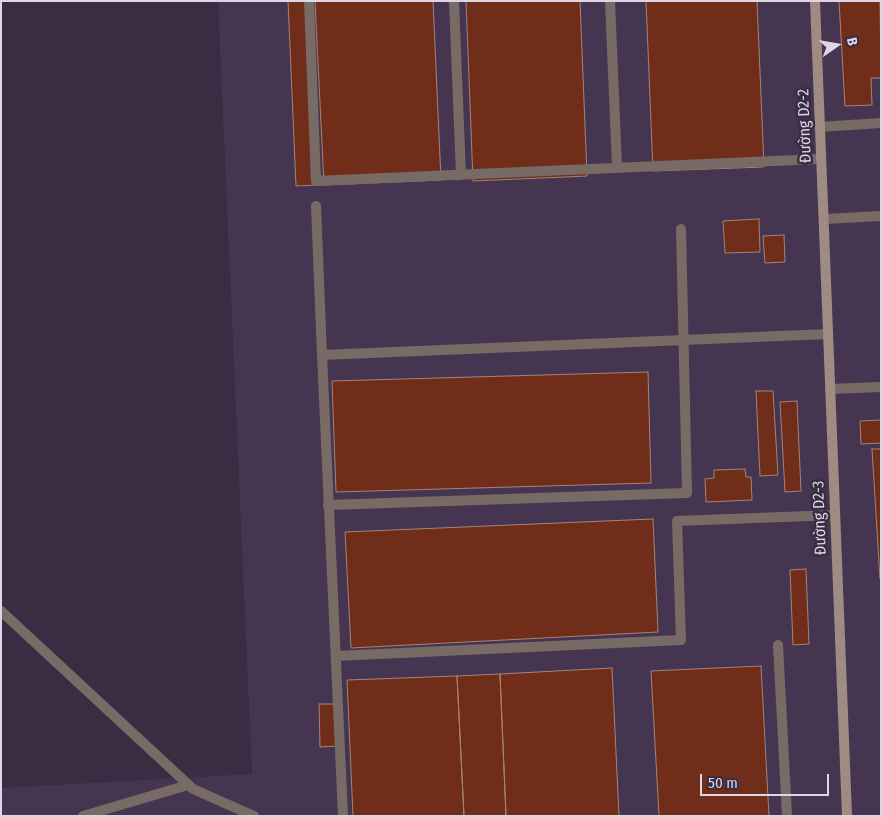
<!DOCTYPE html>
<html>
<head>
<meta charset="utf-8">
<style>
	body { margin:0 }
	#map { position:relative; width:882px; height:817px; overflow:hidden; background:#3a2c42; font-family:"Fira Sans Condensed",sans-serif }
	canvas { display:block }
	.frame { position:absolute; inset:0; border:2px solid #ded6e4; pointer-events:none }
	.north { position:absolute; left:812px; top:20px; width:50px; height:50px; -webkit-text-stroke:4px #3a2c42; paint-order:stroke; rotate:77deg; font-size:14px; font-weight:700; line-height:20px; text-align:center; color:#ded6e4 }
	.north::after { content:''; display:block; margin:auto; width:18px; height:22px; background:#ded6e4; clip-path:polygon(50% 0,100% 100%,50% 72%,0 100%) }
	.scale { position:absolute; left:700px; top:774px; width:129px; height:22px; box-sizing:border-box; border:2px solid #ded6e4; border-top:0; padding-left:6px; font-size:15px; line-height:18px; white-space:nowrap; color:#ded6e4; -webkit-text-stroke:4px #3a2c42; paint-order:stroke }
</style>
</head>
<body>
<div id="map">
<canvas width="882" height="817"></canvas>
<div class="frame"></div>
<div class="north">B</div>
<div class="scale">50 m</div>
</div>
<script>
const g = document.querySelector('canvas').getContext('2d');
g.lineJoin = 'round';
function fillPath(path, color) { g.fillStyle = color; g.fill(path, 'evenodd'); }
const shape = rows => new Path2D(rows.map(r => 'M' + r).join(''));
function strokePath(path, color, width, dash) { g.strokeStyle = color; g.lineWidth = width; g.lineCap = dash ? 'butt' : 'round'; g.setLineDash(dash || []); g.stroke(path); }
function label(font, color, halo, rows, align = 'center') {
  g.font = font + ' "Fira Sans Condensed",sans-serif'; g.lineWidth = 5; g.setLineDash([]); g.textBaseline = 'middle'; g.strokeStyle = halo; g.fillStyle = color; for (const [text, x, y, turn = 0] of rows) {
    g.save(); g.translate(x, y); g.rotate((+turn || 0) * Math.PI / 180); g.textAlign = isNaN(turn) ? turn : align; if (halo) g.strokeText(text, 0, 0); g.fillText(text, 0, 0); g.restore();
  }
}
fillPath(shape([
	[218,1,881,1,881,816,1,816,1,788,252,774]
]), '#463550');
const building = shape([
	[288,1,309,1,317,185,296,186,288,1],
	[315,1,433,1,441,180,324,185,315,1],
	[466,1,580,1,587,176,473,181,466,1],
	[646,1,757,1,764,167,653,171,646,1],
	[839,1,880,1,881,78,871,78,872,105,845,106,839,1],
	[759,219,760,252,725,253,723,221,759,219],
	[784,235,785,262,765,263,763,236,784,235],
	[648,372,651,483,336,492,332,381,648,372],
	[756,391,773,391,778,475,760,476,756,391],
	[797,401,801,491,785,492,780,402,797,401],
	[881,420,881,443,861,444,860,421,881,420],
	[872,449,881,449,881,579,880,579,872,449],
	[745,469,746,477,751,477,752,500,706,502,705,479,714,478,714,470,745,469],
	[653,519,658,632,351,648,345,532,653,519],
	[806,569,809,644,793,645,790,570,806,569],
	[761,666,769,816,659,816,651,671,761,666],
	[612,668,619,816,506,816,500,674,612,668],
	[500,674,506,816,464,816,457,676,500,674],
	[457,676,464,816,353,816,347,680,457,676],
	[319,704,336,704,337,746,320,747,319,704]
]);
fillPath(building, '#702e1a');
strokePath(building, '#a4847a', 1);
strokePath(shape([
	[309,1,316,181,820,159],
	[454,1,461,175],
	[610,1,617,167],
	[819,127,881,123],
	[316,206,322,355,828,334],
	[322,355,343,816],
	[830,389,881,387],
	[328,505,687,493,681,229],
	[778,645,787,816],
	[336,656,681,640,677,521,835,515]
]), '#786b65', 10);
strokePath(shape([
	[1,611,193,789,254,816],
	[83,816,188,785]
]), '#786b65', 10);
strokePath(shape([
	[825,219,881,216]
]), '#786b65', 10);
strokePath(shape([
	[815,1,847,816]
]), '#9f8b81', 10);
label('16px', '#ded6e4', '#3a2c42', [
	["Đường D2-2",805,126,-92],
	["Đường D2-3",820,518,-92]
]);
</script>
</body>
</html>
